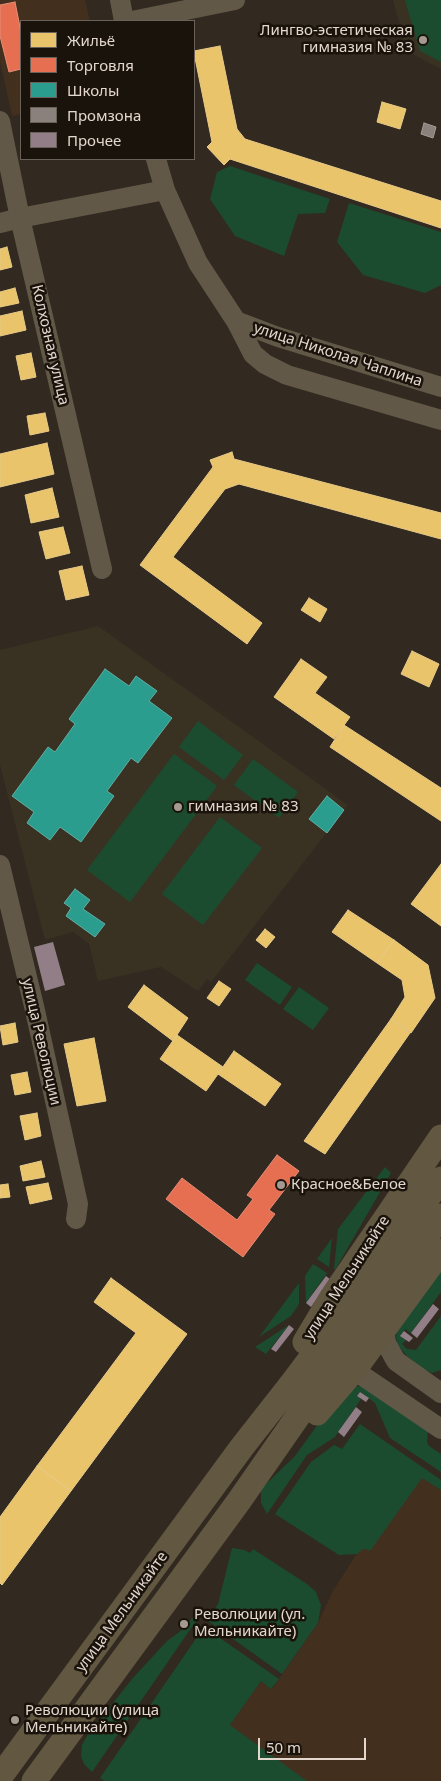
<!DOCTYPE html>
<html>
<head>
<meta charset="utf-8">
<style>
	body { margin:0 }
	#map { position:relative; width:441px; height:1781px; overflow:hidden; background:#322920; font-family:"Noto Sans",sans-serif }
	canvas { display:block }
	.legend { position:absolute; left:20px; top:20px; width:175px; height:140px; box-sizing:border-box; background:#1a130c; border:1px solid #6a615a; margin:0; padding:6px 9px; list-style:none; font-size:15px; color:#e3d7ce }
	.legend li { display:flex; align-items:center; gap:10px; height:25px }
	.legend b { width:25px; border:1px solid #6a615a }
	.scale { position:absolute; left:258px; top:1738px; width:108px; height:22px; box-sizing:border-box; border:2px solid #e3d7ce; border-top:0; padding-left:6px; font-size:15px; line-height:18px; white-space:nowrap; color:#e3d7ce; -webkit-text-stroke:4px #1a130c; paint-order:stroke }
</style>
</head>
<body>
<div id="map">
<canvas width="441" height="1781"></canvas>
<ul class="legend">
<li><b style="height:14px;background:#e9c46a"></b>Жильё</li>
<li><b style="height:14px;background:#e76f51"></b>Торговля</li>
<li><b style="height:14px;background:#2a9d8f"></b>Школы</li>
<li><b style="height:14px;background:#8a817c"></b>Промзона</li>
<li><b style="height:14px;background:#917e86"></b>Прочее</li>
</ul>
<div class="scale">50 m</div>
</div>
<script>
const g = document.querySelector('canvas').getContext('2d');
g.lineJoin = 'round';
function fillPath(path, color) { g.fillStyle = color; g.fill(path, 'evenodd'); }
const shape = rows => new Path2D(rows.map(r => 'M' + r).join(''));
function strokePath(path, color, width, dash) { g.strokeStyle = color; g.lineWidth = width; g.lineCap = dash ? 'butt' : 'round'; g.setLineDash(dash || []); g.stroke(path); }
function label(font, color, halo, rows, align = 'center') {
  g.font = font + ' "Noto Sans",sans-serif'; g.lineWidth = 5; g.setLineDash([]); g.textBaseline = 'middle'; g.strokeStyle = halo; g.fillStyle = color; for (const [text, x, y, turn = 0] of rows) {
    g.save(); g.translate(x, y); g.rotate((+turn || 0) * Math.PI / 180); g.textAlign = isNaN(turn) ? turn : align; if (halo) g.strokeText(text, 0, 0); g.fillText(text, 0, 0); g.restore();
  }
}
fillPath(shape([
	[0,0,85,0,90,21,21,21,21,114,12,116,0,61],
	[418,1466,441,1482,441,1781,221,1781,230,1725,261,1681,272,1689,318,1623,333,1591,363,1544]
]), '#432f1d');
fillPath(shape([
	[393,0,441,0,441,69,407,51],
	[98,626,348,805,211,982,207,979,198,991,161,967,98,981,89,944,73,932,45,940,0,765,0,650]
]), '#393222');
fillPath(shape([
	[405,0,441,0,441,62,420,51],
	[230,166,330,199,325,213,298,214,284,256,235,236,210,199,217,172],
	[349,203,441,232,441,285,425,293,363,275,337,242],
	[198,721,243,755,224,780,179,747],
	[174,754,217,786,130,902,87,870],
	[253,759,298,792,279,818,234,785],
	[220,817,262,848,203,925,162,894],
	[257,963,292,987,280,1005,245,980],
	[299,987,329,1008,313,1030,283,1009],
	[385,1167,391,1173,335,1270,334,1268,338,1229],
	[332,1238,329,1267,317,1259],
	[441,1263,441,1292,411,1333,405,1329,401,1336,406,1340,402,1344,407,1349,416,1350,441,1316,441,1370,432,1373,423,1369,407,1356,397,1344,396,1337,397,1327],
	[313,1264,327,1273,306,1303,305,1276],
	[299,1283,299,1304,291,1316,259,1337],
	[289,1325,266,1354,255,1347],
	[362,1386,428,1431,427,1442,429,1446,441,1454,441,1472,390,1438,375,1403,360,1392,357,1396,361,1399,335,1437,307,1455,267,1514,261,1503,261,1490,264,1486,295,1456,339,1395,351,1387],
	[360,1424,441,1480,441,1490,422,1478,370,1551,366,1549,363,1549,357,1554,339,1555,275,1514,311,1462,334,1445,342,1449],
	[232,1548,244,1550,250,1553,253,1549,307,1584,316,1592,321,1605,318,1623,282,1674,208,1621,218,1604],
	[192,1618,196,1621,92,1772,84,1764,81,1756,82,1745,87,1736,132,1679,167,1641,182,1630],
	[204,1627,279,1679,271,1689,261,1681,230,1725,307,1781,105,1781,100,1778]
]), '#1b4c30');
const homes = shape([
	[220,46,237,129,245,139,441,201,441,228,230,159,224,165,207,147,212,142,194,53,194,51,220,46],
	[382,102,406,109,400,129,377,122,382,102],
	[7,247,12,267,0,270,0,249,7,247],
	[15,288,19,303,0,307,0,292,15,288],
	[22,311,26,330,0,336,0,316,22,311],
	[31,353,36,377,21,380,16,356,31,353],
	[45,413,49,431,30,435,27,416,45,413],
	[47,443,54,474,0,487,0,454,47,443],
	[232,452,234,459,441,513,441,539,239,484,225,489,173,557,262,623,247,644,140,565,213,467,210,460,232,452],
	[52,488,59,517,31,523,25,495,52,488],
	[63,527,70,553,46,559,39,532,63,527],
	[82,566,89,595,66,600,59,571,82,566],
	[309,598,327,609,320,622,301,610,309,598],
	[412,651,439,664,429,687,401,674,412,651],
	[301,659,327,677,315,693,350,717,334,739,274,697,301,659],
	[344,725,441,788,441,821,330,747,344,725],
	[441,864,441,926,411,904,441,864],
	[348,910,394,940,377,963,332,932,348,910],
	[265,929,275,937,266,948,256,940,265,929],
	[394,940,428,965,435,998,411,1033,391,1019,405,997,402,980,377,963,394,940],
	[219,981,231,989,219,1006,207,998,219,981],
	[144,985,188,1018,173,1041,128,1007,144,985],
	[391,1019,410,1033,325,1154,304,1141,391,1019],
	[15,1023,18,1042,3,1045,0,1026,15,1023],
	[177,1035,223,1067,206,1091,160,1059,177,1035],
	[94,1038,106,1101,77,1106,64,1044,94,1038],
	[234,1051,281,1084,265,1106,218,1074,234,1051],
	[27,1072,31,1092,15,1095,11,1075,27,1072],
	[37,1113,41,1136,25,1140,20,1116,37,1113],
	[41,1161,45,1177,23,1181,20,1166,41,1161],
	[48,1183,52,1199,30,1204,26,1187,48,1183],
	[8,1184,10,1197,0,1198,0,1185,8,1184],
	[111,1278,187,1334,71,1491,37,1466,136,1333,94,1302,111,1278],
	[37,1466,71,1491,2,1585,0,1583,0,1517,37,1466]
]);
fillPath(homes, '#e9c46a');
strokePath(homes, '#e7ca88', 1);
const shops = shape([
	[15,2,21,32,21,69,9,72,0,36,0,5,15,2],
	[277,1155,299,1171,269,1210,275,1214,243,1257,166,1199,182,1178,237,1220,253,1199,247,1195,277,1155]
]);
fillPath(shops, '#e76f51');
strokePath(shops, '#e68e76', 1);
const schools = shape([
	[105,669,129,686,136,676,157,691,149,701,172,718,138,763,131,758,107,791,114,796,81,842,60,827,50,840,27,823,34,812,12,796,48,747,55,752,75,724,69,719,105,669],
	[327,796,344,810,327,833,309,819,327,796],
	[75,889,90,900,83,909,105,924,95,937,66,916,71,908,64,903,75,889]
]);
fillPath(schools, '#2a9d8f');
strokePath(schools, '#62aea2', 1);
const industry = shape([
	[424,123,436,127,433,138,421,134,424,123]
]);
fillPath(industry, '#8a817c');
strokePath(industry, '#a59b95', 1);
fillPath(shape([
	[53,942,65,985,45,991,34,947],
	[326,1276,331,1280,311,1307,306,1303],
	[433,1304,439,1309,417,1338,411,1333],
	[289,1325,294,1329,276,1352,271,1349],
	[404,1331,413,1338,409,1342,400,1336],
	[360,1392,369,1398,366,1402,357,1396],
	[356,1407,362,1412,344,1437,338,1432]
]), '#917e86');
strokePath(shape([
	[120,0,124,21],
	[132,21,235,0],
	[0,121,20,218,102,569],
	[156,159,165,190,198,263,236,321,253,354,265,364,287,375,441,420],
	[0,223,20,218,165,190],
	[236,321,278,337,441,387],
	[0,865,34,1006,78,1204,76,1219],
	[384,1329,386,1343,396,1361,441,1393],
	[354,1370,441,1429]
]), '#625848', 20);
strokePath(shape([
	[305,1342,332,1297,441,1137],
	[317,1413,354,1370,441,1251],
	[0,1777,242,1447,293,1382,362,1290,441,1179],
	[34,1781,239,1501,378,1301,441,1216]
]), '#625740', 25);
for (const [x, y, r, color] of [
	[423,40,5,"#a59a91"],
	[178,807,5,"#a59a91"],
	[281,1185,5,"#a59a91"],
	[184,1624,5,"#a59a91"],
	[15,1720,5,"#a59a91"]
]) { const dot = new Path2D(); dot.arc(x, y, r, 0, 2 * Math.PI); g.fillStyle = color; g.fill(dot); strokePath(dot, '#1a130c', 2); }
label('15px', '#e3d7ce', '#1a130c', [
	["Лингво-эстетическая",413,31,"right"],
	["гимназия № 83",413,48,"right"],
	["гимназия № 83",188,807],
	["Красное&Белое",291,1185],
	["Революции (ул.",194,1615],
	["Мельникайте)",194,1632],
	["Революции (улица",25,1711],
	["Мельникайте)",25,1728]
], 'left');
label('15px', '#e3d7ce', '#1a130c', [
	["Колхозная улица",50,345,77],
	["улица Николая Чаплина",338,355,18],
	["улица Революции",41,1042,77],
	["улица Мельникайте",347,1278,-57],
	["улица Мельникайте",122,1612,-54]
]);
</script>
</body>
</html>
